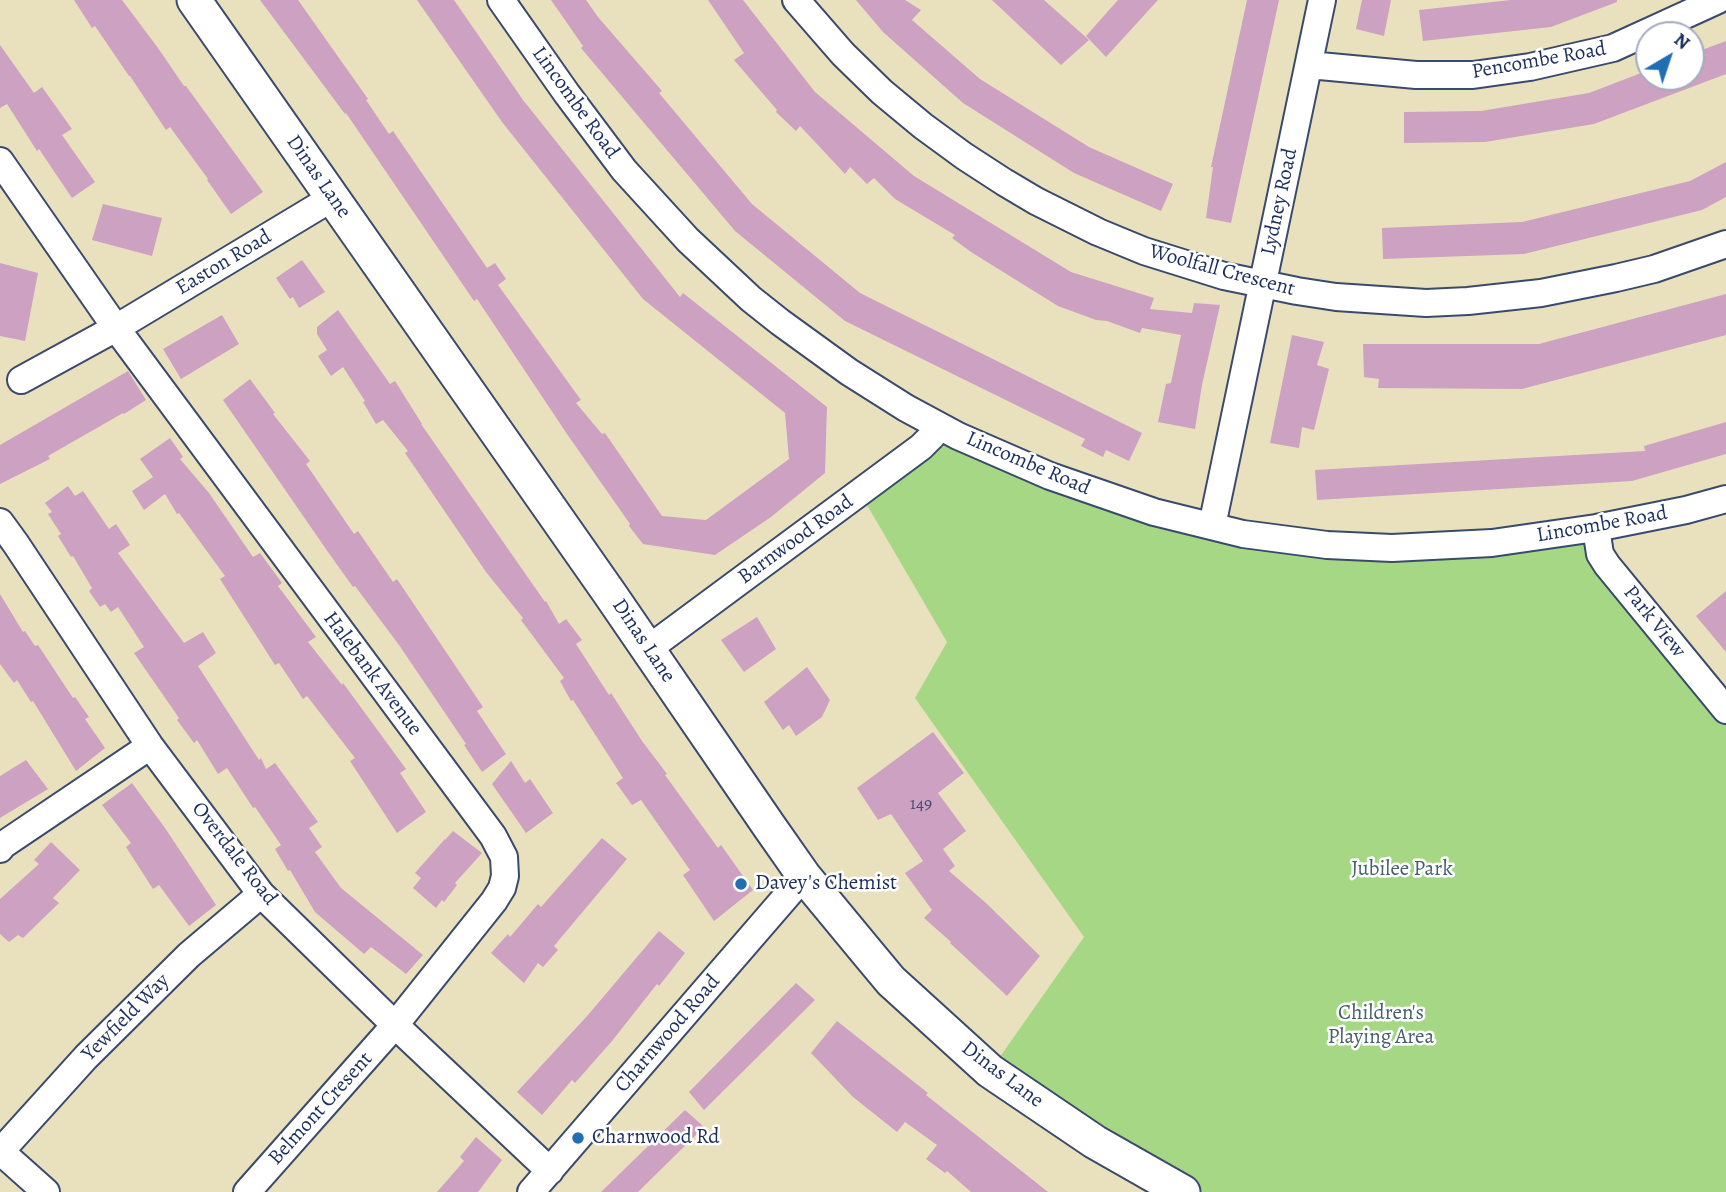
<!DOCTYPE html>
<html>
<head>
<meta charset="utf-8">
<style>
	body { margin:0 }
	#map { position:relative; width:1726px; height:1192px; overflow:hidden; background:#e9e1be; font-family:Alegreya,serif }
	canvas { display:block }
	.north { position:absolute; left:1635px; top:21px; width:70px; height:70px; box-sizing:border-box; background:#fff; border:2px solid #a4acbf; border-radius:50%; rotate:39deg; font-size:19px; font-weight:700; line-height:28px; text-align:center; color:#1b2f5e }
	.north::after { content:''; display:block; margin:auto; width:24px; height:32px; background:#1f6fb2; clip-path:polygon(50% 0,100% 100%,50% 72%,0 100%) }
</style>
</head>
<body>
<div id="map">
<canvas width="1726" height="1192"></canvas>
<div class="north">N</div>
</div>
<script>
const g = document.querySelector('canvas').getContext('2d');
g.lineJoin = 'round';
function fillPath(path, color) { g.fillStyle = color; g.fill(path, 'evenodd'); }
const shape = rows => new Path2D(rows.map(r => 'M' + r).join(''));
function strokePath(path, color, width, dash) { g.strokeStyle = color; g.lineWidth = width; g.lineCap = dash ? 'butt' : 'round'; g.setLineDash(dash || []); g.stroke(path); }
function label(font, color, halo, rows, align = 'center') {
  g.font = font + ' Alegreya,serif'; g.lineWidth = 5; g.setLineDash([]); g.textBaseline = 'middle'; g.strokeStyle = halo; g.fillStyle = color; for (const [text, x, y, turn = 0] of rows) {
    g.save(); g.translate(x, y); g.rotate((+turn || 0) * Math.PI / 180); g.textAlign = isNaN(turn) ? turn : align; if (halo) g.strokeText(text, 0, 0); g.fillText(text, 0, 0); g.restore();
  }
}
fillPath(shape([
	[958,436,1138,513,1392,548,1596,528,1726,710,1726,1192,1171,1192,990,1071,1084,937,915,698,947,642,860,493]
]), '#a6d785');
fillPath(shape([
	[74,0,122,0,158,48,184,86,186,86,263,192,231,214,207,180,208,179,170,127,166,130,130,76,129,76,95,26,92,28],
	[260,0,298,0,368,99,366,100,389,134,393,131,487,268,495,263,506,279,498,285,581,400,576,403,602,434,605,433,662,516,706,520,789,459,785,413,643,299,502,122,417,0,454,0,523,100,680,297,683,293,827,407,825,473,771,517,715,555,643,544,629,526,630,524,567,434,477,299,474,301,346,113,345,114],
	[551,0,586,0,598,17,662,91,659,93,752,204,860,293,1142,433,1129,461,1106,450,1103,457,1081,446,1085,439,845,321,735,231,581,48,583,46],
	[708,0,743,0,815,92,914,176,1071,272,1154,298,1150,309,1192,313,1194,303,1220,305,1202,385,1195,429,1158,422,1166,384,1171,383,1181,335,1142,328,1140,333,1107,321,1096,320,1058,306,971,252,952,238,955,235,895,199,874,178,867,184,850,167,845,174,800,126,796,131,776,112,777,110,734,60,744,53],
	[856,0,905,0,921,10,912,20,980,79,1089,147,1173,184,1161,211,1074,173,963,103,883,32],
	[992,0,1044,0,1089,40,1061,65],
	[1118,0,1158,0,1106,57,1086,36],
	[1247,0,1279,0,1231,223,1206,218,1213,167,1211,167],
	[1362,0,1391,0,1384,36,1356,29],
	[1511,0,1617,0,1617,2,1551,27,1423,41,1419,10],
	[1726,41,1726,74,1594,124,1485,142,1404,143,1404,112,1481,111,1589,93,1649,70,1649,77,1691,77,1691,54],
	[0,45,34,93,42,87,72,129,62,135,95,182,72,198,39,149,37,151,7,104,0,108],
	[1726,162,1726,197,1702,210,1524,254,1383,259,1382,228,1522,222,1690,181],
	[103,204,162,218,152,256,92,240],
	[302,260,325,292,299,308,293,297,290,299,276,278],
	[0,263,38,273,25,341,0,336],
	[1726,294,1726,335,1522,389,1378,388,1379,379,1364,377,1363,344,1539,344],
	[338,310,390,384,395,381,422,424,421,424,545,602,546,601,559,624,566,619,582,640,576,644,609,695,611,693,642,741,667,774,665,775,718,848,721,845,753,890,714,921,683,875,690,870,641,800,632,805,616,783,623,778,573,700,571,701,560,681,564,678,521,620,523,618,486,572,405,453,408,451,383,420,376,424,363,402,365,401,343,367,331,376,318,356,327,350,317,334,317,327],
	[222,315,239,344,181,379,163,349],
	[1292,335,1324,342,1317,365,1329,369,1314,430,1302,427,1299,448,1270,443],
	[128,371,146,400,124,414,123,413,48,456,50,459,0,484,0,445],
	[250,379,275,413,273,414,310,461,306,464,354,534,358,531,393,582,397,579,483,707,477,711,506,754,482,772,464,745,466,744,399,645,355,586,353,587,328,552,223,400],
	[1726,422,1726,454,1632,481,1317,500,1315,470,1645,451,1644,446],
	[170,438,183,457,180,459,209,493,253,557,260,553,282,583,278,586,316,637,308,642,342,685,343,683,406,769,400,773,426,812,397,833,350,761,355,758,307,696,303,699,279,663,275,665,220,579,225,576,179,513,177,514,165,494,144,510,132,491,153,477,140,459],
	[68,486,75,496,83,491,109,529,116,524,130,545,118,553,184,643,203,632,216,653,198,666,259,760,261,758,266,769,275,763,318,822,309,828,322,847,315,852,341,888,423,955,406,974,371,947,364,954,315,912,290,870,288,871,275,849,281,845,255,807,253,808,227,768,218,774,197,740,194,743,177,720,179,718,134,653,144,647,118,607,111,612,105,604,100,607,89,591,92,588,73,556,71,557,58,536,61,534,48,514,52,512,45,503],
	[1726,591,1726,652,1696,616],
	[0,594,23,632,25,631,35,646,38,645,73,698,75,697,89,717,85,719,105,748,76,771,33,701,31,702,17,680,14,683,0,664],
	[757,617,776,649,744,672,721,640],
	[807,667,830,700,822,717,796,736,789,725,783,730,764,702],
	[933,732,964,773,938,793,966,831,943,849,955,866,949,871,986,903,1040,956,1007,996,950,943,951,942,924,918,932,910,905,873,923,861,891,814,878,820,857,788],
	[26,760,48,789,0,818,0,776],
	[511,761,525,783,530,779,553,813,526,833,492,784],
	[132,783,165,828,216,905,189,926,159,885,153,889,126,847,131,843,102,805],
	[453,831,482,853,455,883,457,885,444,902,442,900,436,908,413,888,421,878,415,873,445,839,445,840],
	[602,838,627,859,554,946,558,950,543,967,538,963,524,983,491,953,508,934,510,937,538,904,541,907],
	[51,842,80,870,53,898,59,903,23,938,18,935,9,942,0,934,0,899,39,864,34,860],
	[659,931,685,953,659,986,657,984,612,1041,575,1083,572,1080,542,1115,517,1092,588,1015],
	[796,983,815,1000,704,1110,689,1092],
	[837,1021,928,1093,926,1095,1048,1192,971,1192,947,1171,945,1173,926,1159,937,1145,905,1122,897,1132,853,1097,811,1053],
	[685,1110,704,1127,638,1192,601,1192],
	[476,1137,502,1160,478,1192,437,1192,464,1161,460,1157]
]), '#cda1c1');
const minor = shape([
	[501,0,567,94,624,170,688,240,751,299,780,322,849,372,906,408,958,436,1050,476,1154,512,1243,534,1327,545,1392,548,1492,543,1596,528,1686,510,1726,499],
	[796,0,843,54,882,92,923,126,964,156,1004,182,1036,201,1098,232,1144,251,1224,276,1297,291,1336,297,1426,303,1468,301,1541,293,1616,278,1654,269,1726,244],
	[1309,65,1416,75,1473,75,1530,67,1613,48,1718,0],
	[0,161,116,328,493,836,504,857,505,876,502,888,494,901,395,1025,247,1192],
	[21,380,116,328,332,198],
	[0,522,16,544,150,746,261,894,395,1025,550,1171],
	[1212,526,1322,0],
	[1596,528,1600,554,1607,565,1726,710],
	[648,649,921,447,932,436,939,426],
	[0,849,3,845,150,746],
	[0,1151,46,1192],
	[1,1151,86,1057,189,955,261,894],
	[531,1192,804,876]
]);
const tertiary = shape([
	[194,0,610,594,769,826,804,876,866,951,891,981,990,1071,1095,1142,1183,1192]
]);
strokePath(minor, '#3a4a6c', 30);
strokePath(tertiary, '#3a4a6c', 37);
strokePath(minor, '#fff', 26);
strokePath(tertiary, '#fff', 33);
for (const [x, y, r, color] of [
	[741,884,7,"#1f6fb2"],
	[578,1138,7,"#1f6fb2"]
]) { const dot = new Path2D(); dot.arc(x, y, r, 0, 2 * Math.PI); g.fillStyle = color; g.fill(dot); strokePath(dot, '#fff', 2.5); }
label('18px', '#484c77', null, [
	["149",921,805]
]);
label('21px', '#1b2f5e', '#fff', [
	["Pencombe Road",1539,61,-10],
	["Lincombe Road",575,103,54],
	["Dinas Lane",318,177,55],
	["Lydney Road",1280,202,-78],
	["Easton Road",224,263,-31],
	["Woolfall Crescent",1222,271,15],
	["Lincombe Road",1028,464,23],
	["Lincombe Road",1602,525,-10],
	["Barnwood Road",796,540,-36],
	["Park View",1654,622,51],
	["Dinas Lane",643,641,56],
	["Halebank Avenue",372,674,53],
	["Overdale Road",234,854,52],
	["Yewfield Way",126,1018,-45],
	["Charnwood Road",668,1034,-49],
	["Dinas Lane",1002,1075,37],
	["Belmont Cresent",321,1109,-48]
]);
label('21px', '#45616a', '#fff', [
	["Jubilee Park",1402,870],
	["Children's",1381,1014],
	["Playing Area",1381,1038]
]);
label('21px', '#1b2f5e', '#fff', [
	["Davey's Chemist",755,884],
	["Charnwood Rd",592,1138]
], 'left');
</script>
</body>
</html>
